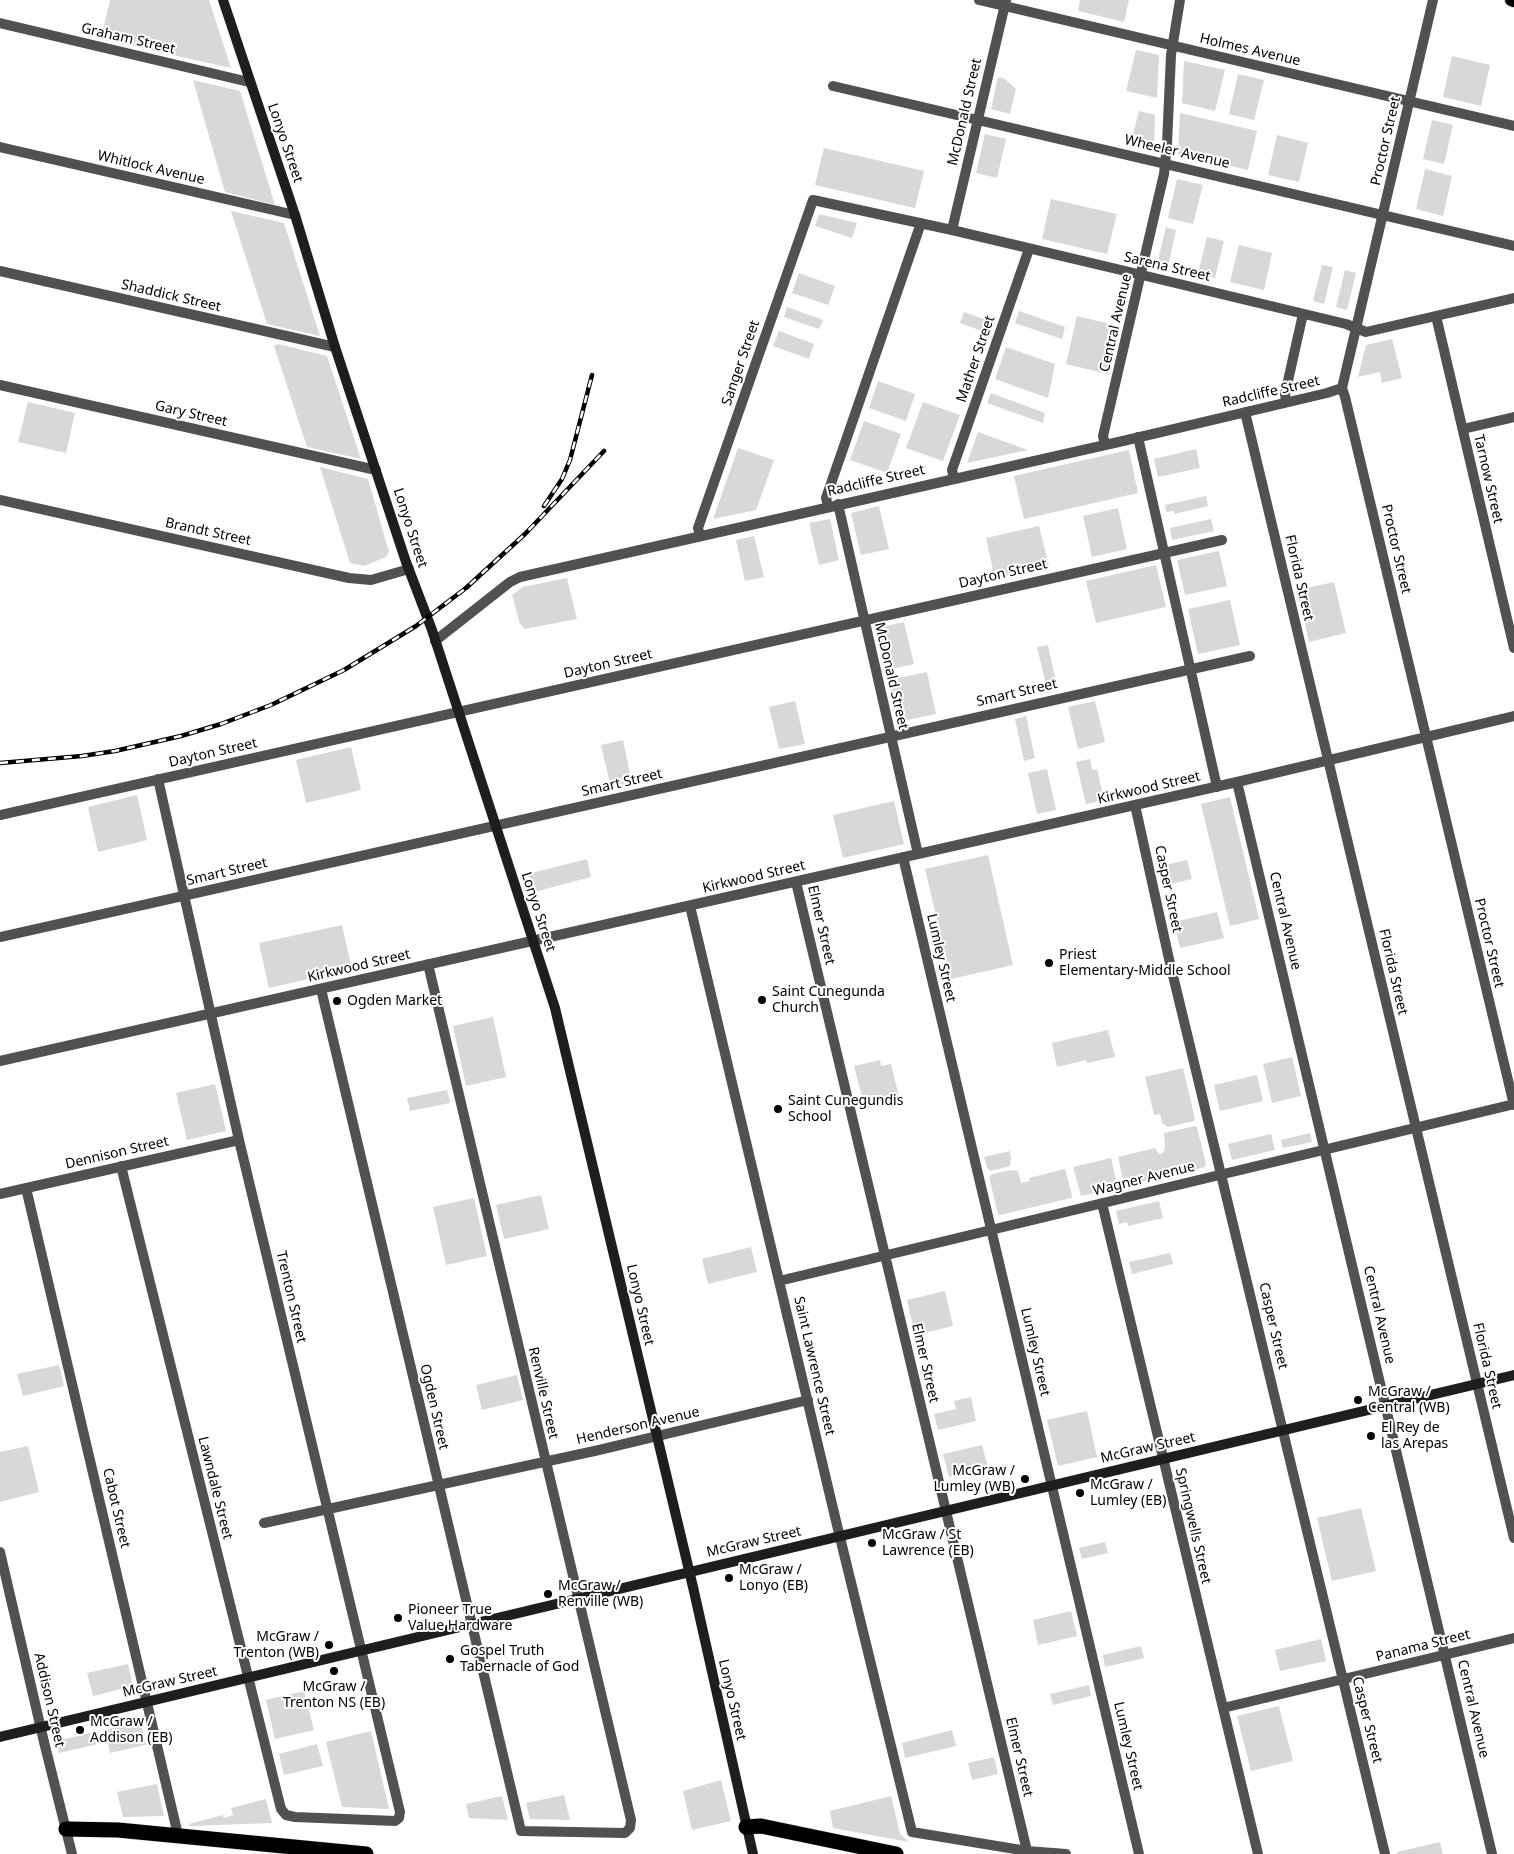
<!DOCTYPE html>
<html>
<head>
<meta charset="utf-8">
<style>
	body { margin:0 }
	canvas { display:block; background:#fff }
</style>
</head>
<body>
<canvas width="1514" height="1854"></canvas>
<script>
const g = document.querySelector('canvas').getContext('2d');
g.lineJoin = 'round';
function fillPath(path, color) { g.fillStyle = color; g.fill(path, 'evenodd'); }
const shape = rows => new Path2D(rows.map(r => 'M' + r).join(''));
function strokePath(path, color, width, dash) { g.strokeStyle = color; g.lineWidth = width; g.lineCap = dash ? 'butt' : 'round'; g.setLineDash(dash || []); g.stroke(path); }
function label(font, color, halo, rows, align = 'center') {
  g.font = font + ' "Noto Sans",sans-serif'; g.lineWidth = 4; g.setLineDash([]); g.textBaseline = 'middle'; g.strokeStyle = halo; g.fillStyle = color; for (const [text, x, y, turn = 0] of rows) {
    g.save(); g.translate(x, y); g.rotate((+turn || 0) * Math.PI / 180); g.textAlign = isNaN(turn) ? turn : align; if (halo) g.strokeText(text, 0, 0); g.fillText(text, 0, 0); g.restore();
  }
}
fillPath(shape([
	[110,0,209,0,231,68,101,39],
	[1080,0,1129,0,1124,22,1078,11],
	[1136,50,1159,55,1157,98,1126,91],
	[1452,56,1490,65,1481,106,1443,97],
	[1184,61,1225,70,1215,111,1182,103],
	[1238,74,1264,80,1254,120,1229,114],
	[998,77,1005,79,1016,89,1010,114,991,109],
	[193,80,240,91,275,205,225,192],
	[1139,111,1155,115,1154,147,1131,142],
	[1180,113,1257,131,1248,170,1178,154],
	[1432,120,1453,125,1444,164,1423,159],
	[985,134,1006,139,997,178,976,173],
	[1277,135,1308,143,1299,182,1268,175],
	[824,148,924,171,915,208,815,185],
	[1425,169,1452,176,1443,216,1416,209],
	[1177,179,1203,185,1193,224,1168,218],
	[1051,199,1117,214,1107,254,1042,239],
	[231,211,284,223,320,336,267,324],
	[819,214,857,223,852,238,815,226],
	[1166,227,1176,230,1168,267,1157,264],
	[1207,237,1224,241,1215,278,1198,274],
	[1239,245,1272,253,1264,290,1230,282],
	[1322,265,1333,267,1324,304,1313,301],
	[1345,270,1356,273,1347,310,1336,307],
	[799,273,835,286,828,305,792,293],
	[787,307,823,320,819,329,784,317],
	[1019,311,1065,327,1062,339,1015,323],
	[964,312,992,322,988,333,960,323],
	[1077,316,1118,326,1107,374,1066,364],
	[779,331,814,344,809,359,773,346],
	[1392,339,1402,378,1382,383,1380,372,1358,377,1366,345],
	[278,344,327,356,361,459,307,447,274,346],
	[1006,347,1055,364,1048,398,995,379],
	[878,381,915,394,906,421,869,408],
	[991,393,1045,413,1043,423,987,403],
	[28,402,75,413,66,453,18,442],
	[923,402,960,415,943,461,906,448],
	[864,421,901,434,887,473,850,460],
	[978,432,1028,450,967,463],
	[738,448,774,460,756,510,713,519],
	[1196,449,1200,468,1158,477,1154,459],
	[1129,450,1138,493,1024,519,1014,476],
	[320,467,368,479,389,552,386,557,364,566,350,563],
	[1206,496,1208,506,1174,514,1174,511,1166,512,1165,505],
	[879,506,889,549,861,555,851,513],
	[1118,508,1127,549,1092,557,1083,516],
	[830,519,839,560,819,565,809,523],
	[1211,519,1214,531,1172,540,1170,528],
	[1039,526,1049,566,995,579,986,538],
	[754,536,764,577,745,581,736,540],
	[1219,551,1227,586,1185,595,1177,560],
	[1156,565,1166,607,1096,623,1086,581],
	[567,578,577,619,525,629,520,624,512,595,523,587],
	[1334,582,1346,633,1309,642,1297,590],
	[1230,600,1240,645,1198,654,1188,609],
	[904,622,914,664,887,670,877,628],
	[1048,645,1057,687,1047,689,1037,647],
	[927,672,936,714,898,722,889,680],
	[795,701,805,744,779,749,769,707],
	[1095,701,1105,742,1078,749,1068,707],
	[1026,716,1035,758,1024,761,1015,719],
	[623,740,632,783,611,788,601,745],
	[351,747,361,790,306,803,296,760],
	[1090,759,1092,770,1097,769,1104,800,1086,804,1076,762],
	[1047,769,1056,810,1037,814,1028,773],
	[137,795,147,840,98,852,88,807],
	[1230,797,1259,919,1230,926,1201,804],
	[894,801,904,844,843,858,833,815],
	[988,855,1013,965,951,979,925,869],
	[587,859,591,877,534,892,528,874],
	[1187,860,1192,879,1165,885,1161,866],
	[1217,912,1224,938,1180,948,1174,922],
	[342,925,352,969,269,988,259,943],
	[493,1017,506,1077,466,1086,453,1026],
	[1108,1030,1115,1057,1087,1063,1086,1060,1057,1067,1052,1043],
	[1292,1057,1301,1096,1272,1103,1263,1064],
	[880,1060,881,1066,891,1064,900,1101,865,1109,854,1066],
	[1183,1068,1195,1119,1194,1121,1168,1127,1162,1123,1160,1114,1154,1115,1145,1077],
	[1257,1075,1263,1101,1220,1111,1214,1085],
	[215,1084,226,1131,187,1140,176,1093],
	[447,1090,450,1103,410,1111,407,1098],
	[1195,1126,1197,1127,1206,1164,1205,1167,1127,1185,1124,1184,1118,1157,1155,1148,1159,1154,1163,1153,1165,1147,1164,1133],
	[1310,1133,1312,1142,1283,1148,1281,1140],
	[1271,1134,1275,1150,1232,1160,1228,1144],
	[1010,1151,1011,1159,1010,1166,991,1171,987,1168,984,1157],
	[1111,1158,1117,1185,1116,1188,1081,1196,1073,1167],
	[1065,1169,1072,1196,1071,1198,1000,1215,998,1214,989,1177,992,1174,1011,1170,1018,1171,1021,1183,1030,1181,1029,1178],
	[541,1195,549,1229,504,1239,496,1205],
	[474,1198,487,1256,446,1265,433,1207],
	[1159,1201,1163,1218,1128,1226,1127,1222,1119,1224,1116,1211],
	[751,1247,757,1272,708,1284,702,1259],
	[1170,1253,1173,1264,1132,1274,1129,1262],
	[945,1291,953,1326,915,1335,907,1300],
	[59,1365,64,1386,23,1396,17,1374],
	[517,1375,523,1400,482,1410,476,1385],
	[971,1397,976,1421,938,1430,934,1414,956,1409,954,1401],
	[1087,1411,1097,1457,1058,1466,1047,1420],
	[982,1445,988,1468,949,1477,943,1454],
	[28,1446,39,1492,0,1502,0,1452],
	[1361,1508,1376,1571,1332,1581,1317,1518],
	[1105,1542,1108,1553,1082,1559,1079,1548],
	[1071,1611,1077,1636,1038,1645,1033,1620],
	[1321,1639,1326,1661,1280,1671,1275,1650],
	[1141,1646,1144,1658,1105,1667,1103,1655],
	[128,1664,133,1686,93,1696,87,1673],
	[1089,1685,1091,1696,1053,1705,1050,1694],
	[304,1691,314,1730,275,1739,266,1700],
	[1279,1706,1293,1761,1251,1771,1237,1716],
	[139,1722,141,1724,146,1745,110,1753,105,1730],
	[952,1730,956,1746,905,1758,902,1743],
	[371,1731,389,1809,342,1807,326,1742],
	[95,1732,98,1744,59,1753,56,1741],
	[317,1744,323,1766,284,1775,279,1754],
	[994,1757,998,1774,972,1780,968,1763],
	[721,1780,731,1821,692,1830,683,1791],
	[157,1784,164,1816,123,1817,117,1792],
	[564,1795,570,1820,530,1819,526,1803],
	[502,1796,508,1820,469,1818,466,1804],
	[891,1796,900,1834,909,1842,833,1828,830,1811],
	[266,1799,272,1823,190,1826,189,1824,223,1815,224,1818,233,1815,231,1808],
	[1440,1842,1443,1854,1398,1854,1397,1852]
]), '#d8d8d8');
const primary = shape([
	[1511,0,1514,1]
]);
const highway = shape([
	[746,1827,761,1826,896,1854],
	[66,1829,118,1830,366,1854]
]);
strokePath(primary, '#dbdbdb', 14);
strokePath(highway, '#dbdbdb', 16);
strokePath(shape([
	[979,0,1514,126],
	[1433,0,1342,388,1345,397,1514,1105],
	[0,23,249,82],
	[833,86,1514,246],
	[0,147,295,215],
	[952,230,1006,0],
	[0,271,335,347],
	[1436,316,1514,648],
	[0,385,376,470],
	[1286,402,1285,394,1303,314],
	[1245,412,1514,1538],
	[1463,429,1514,417],
	[1138,437,1217,787],
	[1105,444,1103,436,1164,174,1167,144,1171,55,1180,0],
	[954,478,952,470,1029,249],
	[0,500,349,578,371,580,409,569],
	[838,504,918,854],
	[828,506,826,498,921,223],
	[700,535,698,528,813,200,952,230,1142,275,1346,324,1366,332,1514,298],
	[435,641,510,582,520,577,1123,441,1327,393,1342,388],
	[1237,782,1492,1854],
	[1135,805,1169,959,1385,1854],
	[0,815,1222,540],
	[903,857,1139,1854],
	[796,882,1027,1851],
	[690,906,836,1521,912,1832,1027,1851,1066,1854],
	[0,937,1250,656],
	[321,989,521,1831,625,1833,630,1828,631,1820,428,964],
	[0,1061,1237,782,1514,716],
	[121,1166,281,1809,286,1815,295,1817,395,1821,399,1818,400,1812,239,1140,158,779],
	[26,1188,178,1835],
	[0,1194,239,1140],
	[1102,1203,1258,1854],
	[779,1281,1514,1104],
	[264,1523,599,1450,808,1400],
	[0,1552,44,1742,72,1854],
	[1223,1708,1514,1638]
]), '#515151', 10);
strokePath(shape([
	[223,0,295,215,335,347,406,562,432,630,555,1008,693,1587,753,1854],
	[0,1737,1514,1375]
]), '#1e1e1e', 10);
strokePath(primary, '#000', 12);
strokePath(highway, '#000', 15);
const rail = shape([
	[544,506,562,479,570,460,592,375],
	[0,763,82,756,115,751,181,736,221,724,271,705,344,670,416,626,466,588,525,534,604,451]
]);
strokePath(rail, '#000', 4.5);
strokePath(rail, '#fff', 2.5, [8]);
for (const [x, y, r, color] of [
	[1049,963,5,"#000"],
	[762,1000,5,"#000"],
	[337,1001,5,"#000"],
	[778,1109,5,"#000"],
	[1358,1400,5,"#000"],
	[1371,1436,5,"#000"],
	[1025,1479,5,"#000"],
	[1080,1493,5,"#000"],
	[872,1543,5,"#000"],
	[729,1578,5,"#000"],
	[548,1594,5,"#000"],
	[398,1618,5,"#000"],
	[329,1645,5,"#000"],
	[450,1659,5,"#000"],
	[334,1671,5,"#000"],
	[80,1730,5,"#000"]
]) { const dot = new Path2D(); dot.arc(x, y, r, 0, 2 * Math.PI); g.fillStyle = color; g.fill(dot); strokePath(dot, '#fff', 2); }
label('14px', '#000', '#fff', [
	["Graham Street",128,39,13],
	["Holmes Avenue",1250,50,13],
	["McDonald Street",965,112,-77],
	["Proctor Street",1386,141,-77],
	["Lonyo Street",285,143,71],
	["Wheeler Avenue",1177,152,13],
	["Whitlock Avenue",151,168,13],
	["Sarena Street",1167,267,13],
	["Shaddick Street",171,296,13],
	["Central Avenue",1116,323,-77],
	["Mather Street",976,359,-71],
	["Sanger Street",741,363,-71],
	["Radcliffe Street",1271,392,-13],
	["Gary Street",191,414,13],
	["Tarnow Street",1488,479,77],
	["Radcliffe Street",876,481,-13],
	["Lonyo Street",410,528,72],
	["Brandt Street",208,532,12],
	["Proctor Street",1396,549,77],
	["Dayton Street",1003,574,-13],
	["Florida Street",1299,578,77],
	["Dayton Street",608,664,-13],
	["McDonald Street",891,676,77],
	["Smart Street",1017,693,-13],
	["Dayton Street",213,753,-13],
	["Smart Street",622,783,-13],
	["Kirkwood Street",1149,788,-13],
	["Smart Street",227,872,-13],
	["Kirkwood Street",754,877,-13],
	["Casper Street",1168,889,78],
	["Lonyo Street",538,912,72],
	["Central Avenue",1285,921,77],
	["Elmer Street",821,925,77],
	["Proctor Street",1489,943,77],
	["Lumley Street",941,958,77],
	["Kirkwood Street",359,966,-13],
	["Florida Street",1393,972,77],
	["Dennison Street",117,1153,-13],
	["Wagner Avenue",1144,1179,-14],
	["Trenton Street",291,1297,77],
	["Lonyo Street",640,1305,77],
	["Central Avenue",1379,1315,77],
	["Casper Street",1273,1326,77],
	["Lumley Street",1035,1352,77],
	["Elmer Street",925,1363,77],
	["Saint Lawrence Street",814,1366,77],
	["Florida Street",1487,1366,77],
	["Renville Street",543,1393,77],
	["Ogden Street",434,1407,77],
	["Henderson Avenue",638,1426,-13],
	["McGraw Street",1148,1448,-13],
	["Lawndale Street",215,1488,76],
	["Cabot Street",116,1508,77],
	["Springwells Street",1193,1526,77],
	["McGraw Street",754,1542,-13],
	["Panama Street",1423,1646,-14],
	["McGraw Street",170,1682,-13],
	["Addison Street",49,1700,77],
	["Lonyo Street",732,1700,77],
	["Central Avenue",1473,1709,77],
	["Casper Street",1367,1720,76],
	["Lumley Street",1128,1746,77],
	["Elmer Street",1019,1757,77]
]);
label('14px', '#000', '#fff', [
	["Priest",1059,955],
	["Elementary‑Middle School",1059,971],
	["Saint Cunegunda",772,992],
	["Church",772,1008],
	["Ogden Market",347,1001],
	["Saint Cunegundis",788,1101],
	["School",788,1117],
	["McGraw /",1368,1392],
	["Central (WB)",1368,1408],
	["El Rey de",1381,1428],
	["las Arepas",1381,1444],
	["McGraw /",1015,1471,"right"],
	["Lumley (WB)",1015,1487,"right"],
	["McGraw /",1090,1485],
	["Lumley (EB)",1090,1501],
	["McGraw / St",882,1535],
	["Lawrence (EB)",882,1551],
	["McGraw /",739,1570],
	["Lonyo (EB)",739,1586],
	["McGraw /",558,1586],
	["Renville (WB)",558,1602],
	["Pioneer True",408,1610],
	["Value Hardware",408,1626],
	["McGraw /",319,1637,"right"],
	["Trenton (WB)",319,1653,"right"],
	["Gospel Truth",460,1651],
	["Tabernacle of God",460,1667],
	["McGraw /",334,1687,"center"],
	["Trenton NS (EB)",334,1703,"center"],
	["McGraw /",90,1722],
	["Addison (EB)",90,1738]
], 'left');
</script>
</body>
</html>
